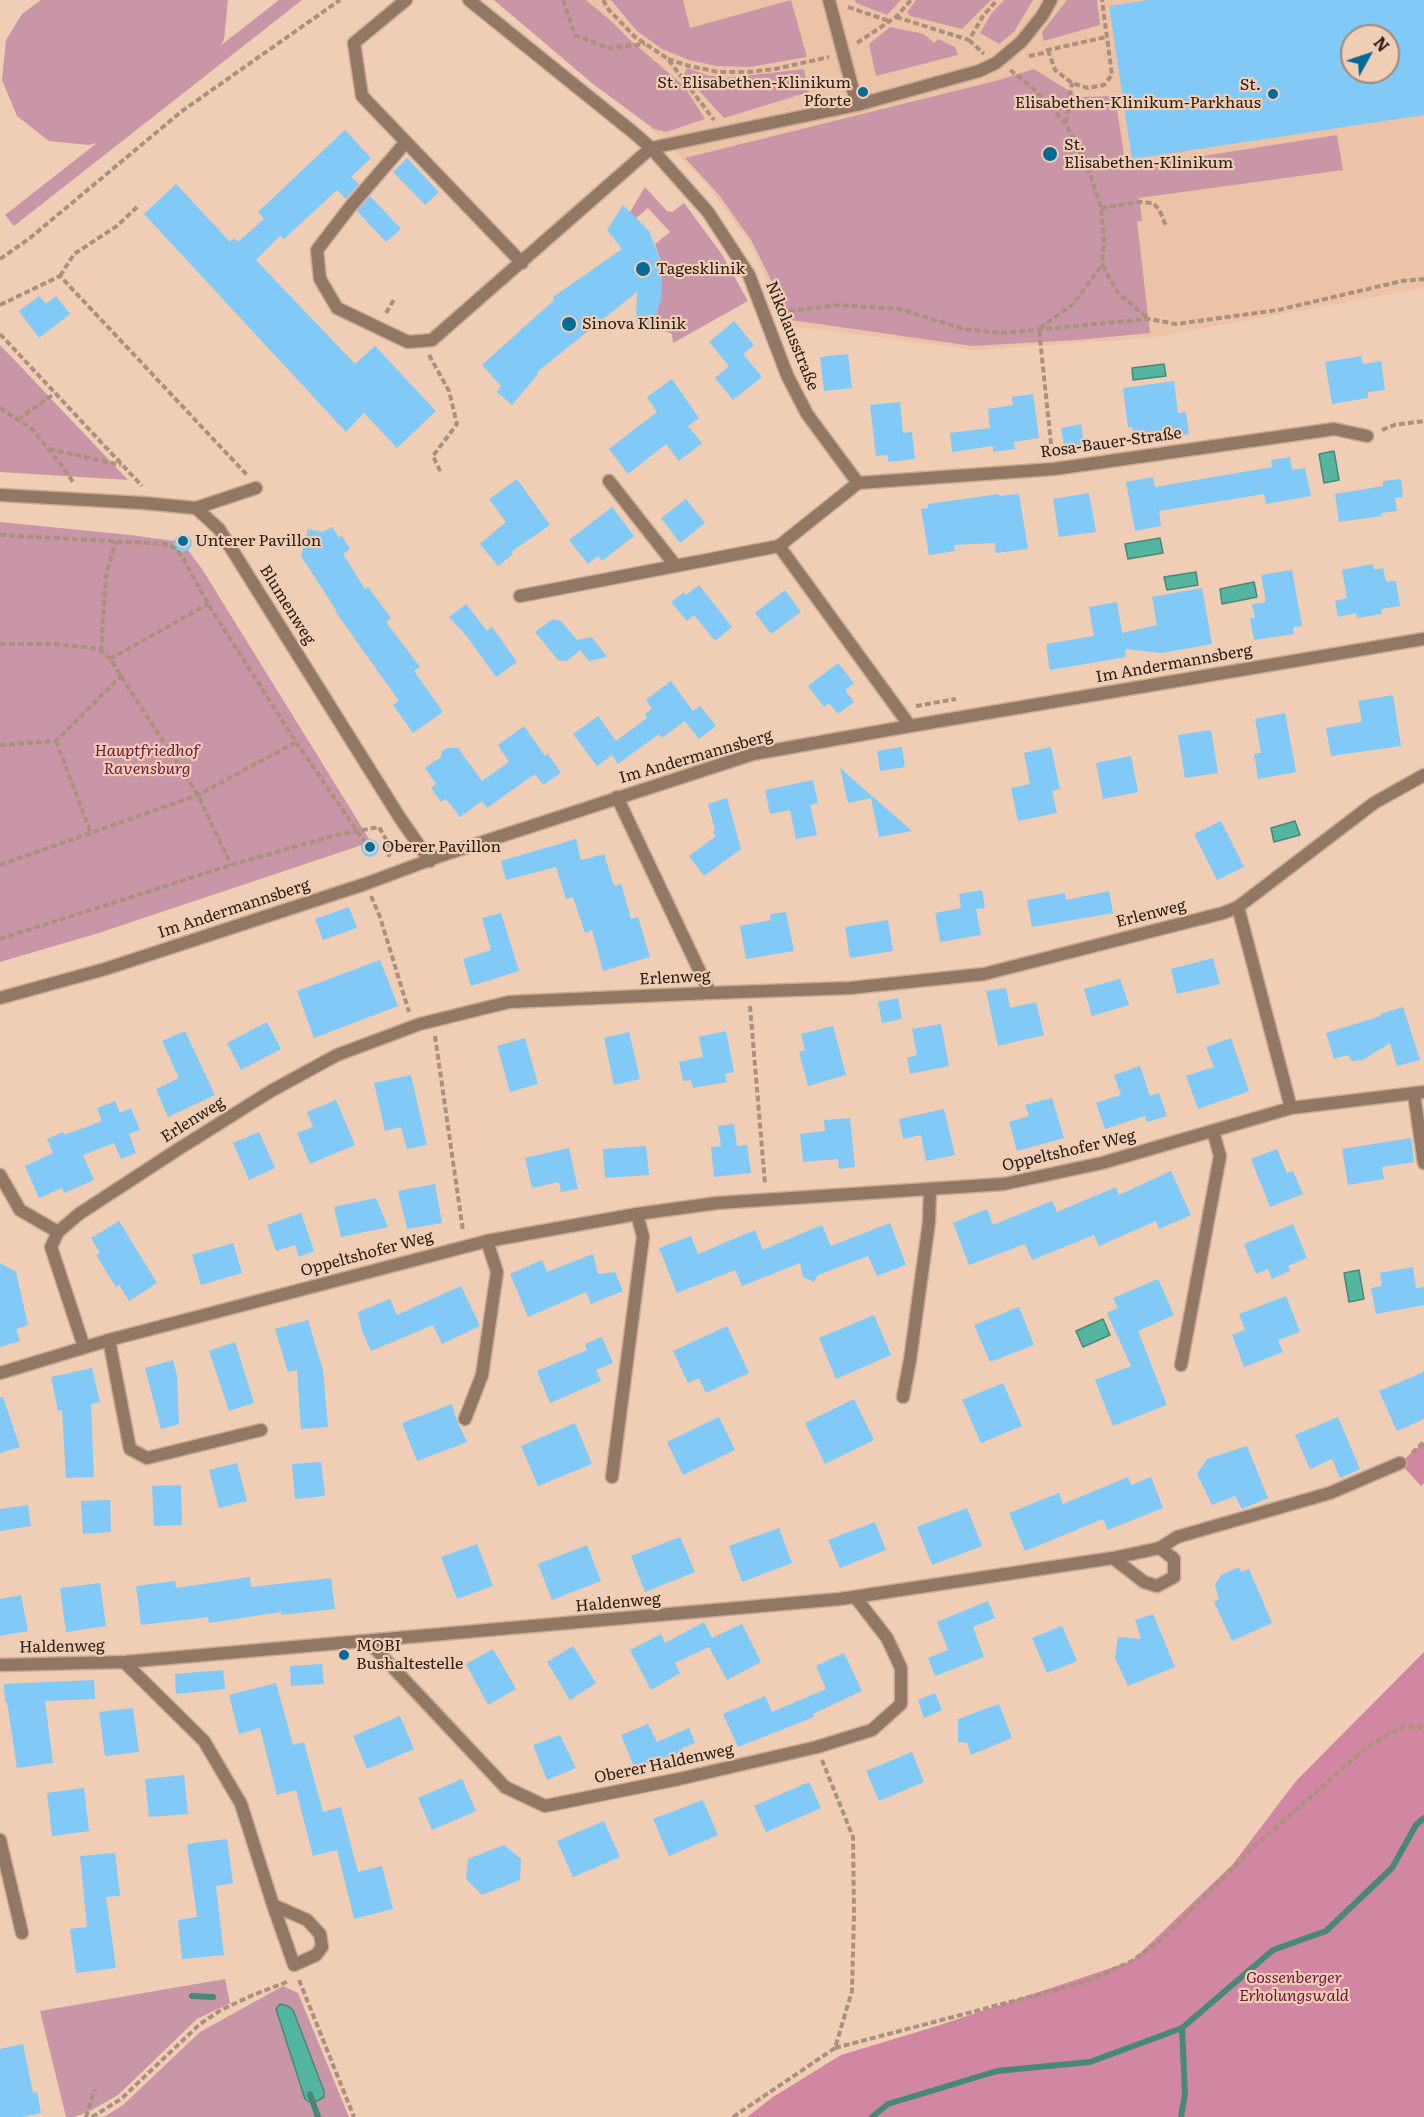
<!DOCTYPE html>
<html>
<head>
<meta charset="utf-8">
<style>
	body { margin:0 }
	#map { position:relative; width:1424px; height:2117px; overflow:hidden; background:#f0cdb5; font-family:Literata,serif }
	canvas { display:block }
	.north { position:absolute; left:1340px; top:24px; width:60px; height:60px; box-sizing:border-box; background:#f0cdb5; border:2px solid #a28876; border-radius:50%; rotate:50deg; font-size:16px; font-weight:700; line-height:24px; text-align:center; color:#2d2017 }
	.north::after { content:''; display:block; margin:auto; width:21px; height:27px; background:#046b98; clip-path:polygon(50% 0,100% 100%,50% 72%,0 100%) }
</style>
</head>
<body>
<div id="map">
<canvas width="1424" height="2117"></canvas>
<div class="north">N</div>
</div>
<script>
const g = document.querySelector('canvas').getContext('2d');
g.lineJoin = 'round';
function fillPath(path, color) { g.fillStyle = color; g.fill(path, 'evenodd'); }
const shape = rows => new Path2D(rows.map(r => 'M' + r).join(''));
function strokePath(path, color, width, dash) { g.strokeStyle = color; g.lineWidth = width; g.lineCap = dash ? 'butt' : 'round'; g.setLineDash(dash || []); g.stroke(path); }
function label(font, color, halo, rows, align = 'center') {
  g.font = font + ' Literata,serif'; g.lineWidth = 4.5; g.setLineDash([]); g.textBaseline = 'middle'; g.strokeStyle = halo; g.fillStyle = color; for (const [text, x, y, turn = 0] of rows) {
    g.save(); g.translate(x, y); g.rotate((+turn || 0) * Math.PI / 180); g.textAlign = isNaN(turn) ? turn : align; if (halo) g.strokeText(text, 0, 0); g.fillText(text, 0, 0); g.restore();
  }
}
fillPath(shape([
	[494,0,1424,0,1424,288,1150,338,974,350,785,325,752,246,705,182,649,126],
	[1352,36,1388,36,1388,72,1352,72]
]), '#ecc3a6');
fillPath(shape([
	[41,0,228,0,224,40,220,46,279,0,302,0,14,226,5,215,97,143,88,145,49,141,17,116,2,80,6,40,22,14],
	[494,0,586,0,610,20,629,39,684,86,705,119,666,132,654,129,593,84],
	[611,0,683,0,690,28,791,0,807,57,750,67,717,66,689,60,662,49,637,31],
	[855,0,901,0,887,15,856,3],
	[916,0,991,0,962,29,910,16,907,12],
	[1004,0,1033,0,1014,32,999,44,980,33,991,14],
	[1067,0,1097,0,1100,25,1044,41,1042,32],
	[890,27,924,34,934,43,938,39,955,47,958,55,876,76,869,44],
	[687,68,707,75,726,78,804,69,809,92,724,118,684,74],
	[1034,69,1079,97,1115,96,1126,168,1337,135,1343,170,1139,198,1142,221,1137,221,1150,333,1077,340,972,346,791,320,751,240,719,195,685,158,999,80],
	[645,187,667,211,672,212,684,203,721,253,748,301,673,343,672,334,652,327,661,298,662,265,655,244,670,232,648,208,636,218,630,212],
	[0,345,22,368,128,480,0,472],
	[0,522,130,535,182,542,202,569,371,842,102,932,0,962],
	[225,1979,230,2003,197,2019,118,2095,90,2111,74,2117,66,2117,40,2011],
	[283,1986,298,1993,349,2117,104,2117,123,2105,200,2032]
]), '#c996a7');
fillPath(shape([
	[1424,1442,1424,1483,1421,1486,1400,1463],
	[1424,1652,1424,2117,747,2117,773,2097,841,2055,937,2026,1132,1961,1233,1864,1296,1781]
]), '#d187a1');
const water = shape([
	[1164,364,1166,376,1133,380,1132,368,1164,364],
	[1334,451,1339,480,1324,483,1319,454,1334,451],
	[1160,538,1163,553,1128,559,1125,544,1160,538],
	[1196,572,1198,585,1167,590,1164,577,1196,572],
	[1254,582,1257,597,1222,604,1220,589,1254,582],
	[1295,821,1300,835,1274,842,1271,828,1295,821],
	[1359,1270,1364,1299,1349,1302,1344,1273,1359,1270],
	[1103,1319,1110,1335,1083,1347,1076,1331,1103,1319],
	[280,2004,288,2006,293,2010,324,2091,324,2097,317,2101,309,2102,305,2099,276,2009,280,2004]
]);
fillPath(water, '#54b5a0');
strokePath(water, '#488877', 1.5);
strokePath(shape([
	[192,1996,213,1997],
	[310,2094,318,2117],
	[872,2117,888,2104,997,2071,1090,2062,1182,2028,1273,1950,1326,1931,1392,1868,1416,1825,1424,1818],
	[1181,2117,1185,2094,1182,2028]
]), '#488877', 6);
fillPath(shape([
	[1149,0,1424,0,1424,115,1132,159,1109,6],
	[1352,36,1388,36,1388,72,1352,72],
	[345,130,371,158,351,177,359,184,346,199,337,190,284,239,280,236,256,260,355,364,375,346,436,411,397,448,364,413,346,432,144,214,176,184,230,242,234,238,238,242,264,219,258,212],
	[407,158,439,192,425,205,393,172],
	[370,196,401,229,386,242,357,211],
	[623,205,649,231,662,265,661,298,652,327,636,321,637,292,537,372,538,374,512,405,497,392,501,386,482,365,554,300,553,297,622,249,607,230],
	[39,296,46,304,56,296,70,314,39,338,19,311],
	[734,321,754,345,743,354,762,377,733,400,715,378,729,366,709,342],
	[848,354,852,388,824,391,820,357],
	[1361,356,1363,364,1381,361,1385,390,1368,392,1368,398,1332,404,1325,362],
	[672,379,699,418,688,426,702,443,679,461,666,444,628,474,609,449,657,412,647,397],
	[1174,381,1178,413,1186,412,1189,434,1163,437,1163,432,1134,436,1132,427,1128,428,1123,388],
	[1033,394,1039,438,1014,442,1015,449,993,452,993,446,952,452,950,433,990,428,988,409,1013,405,1012,397],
	[900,402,903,433,912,432,915,459,888,462,888,455,876,456,870,405],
	[1081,424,1085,448,1065,451,1061,428],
	[1290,457,1292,470,1305,468,1311,496,1266,504,1264,494,1159,511,1161,526,1135,531,1126,482,1153,477,1155,487,1272,467,1271,460],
	[517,479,550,525,511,552,513,554,498,566,480,544,506,522,489,499],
	[1401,479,1403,497,1395,498,1397,511,1381,513,1382,516,1339,522,1335,494,1383,486,1383,481],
	[1089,493,1096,532,1059,537,1053,499],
	[999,494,999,496,1019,494,1028,549,996,553,995,543,954,545,955,551,929,555,921,509,928,508,928,504],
	[686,499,705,523,680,543,661,518],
	[612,507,634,536,602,561,598,556,588,564,569,540],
	[332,527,339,537,342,536,350,549,343,554,365,589,368,587,391,618,386,622,420,667,414,671,443,712,413,733,393,705,399,701,335,611,336,610,301,556,308,529,323,532],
	'174 543a9 9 0 1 1 18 0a9 9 0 1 1-18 0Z',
	[1373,564,1374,570,1383,568,1386,582,1396,581,1400,606,1381,609,1382,614,1357,618,1356,613,1338,617,1335,601,1347,598,1342,570],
	[1292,570,1302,626,1293,627,1294,634,1254,640,1250,618,1255,618,1252,604,1266,602,1261,575],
	[699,585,732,627,715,641,694,615,687,621,671,602,684,592,686,595],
	[1202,588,1212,644,1162,653,1125,649,1126,657,1050,670,1046,644,1094,636,1089,607,1117,602,1122,633,1157,625,1152,597],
	[785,590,801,612,771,634,755,613],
	[466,604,487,631,492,627,517,662,496,677,465,634,449,617],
	[553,619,561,621,577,640,592,637,607,657,589,661,580,650,567,661,558,660,535,632],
	[838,663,854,683,845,690,854,702,838,714,829,703,824,707,808,686],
	[671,681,693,711,700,706,716,726,699,739,685,721,662,738,659,734,618,764,612,755,597,766,573,734,598,716,616,741,647,718,645,714,652,709,646,700],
	[1393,695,1401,746,1331,756,1326,728,1362,722,1358,701],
	[1285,713,1296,772,1258,779,1254,754,1261,753,1255,719],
	[524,726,545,756,548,754,561,773,543,785,535,774,487,808,482,801,460,817,446,799,441,802,431,788,436,784,425,768,441,757,442,751,447,748,458,748,482,781,509,762,498,745],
	[1211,730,1218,773,1185,778,1178,735],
	[902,747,905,767,880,771,877,751],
	[1051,747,1060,789,1052,791,1057,813,1018,821,1011,788,1030,784,1024,753],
	[1131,756,1138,792,1103,799,1096,763],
	[840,768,871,795,912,831,879,837,871,798,848,803],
	[813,780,818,803,810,805,817,835,796,839,790,810,770,814,765,790],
	[727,798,741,849,704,876,689,856,716,836,713,832,715,830,708,804],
	[1221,821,1244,867,1217,880,1194,834],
	'361 848a9 9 0 1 1 18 0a9 9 0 1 1-18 0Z',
	[576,839,581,860,604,854,614,886,621,884,631,919,638,917,650,957,603,971,592,930,585,933,573,897,566,899,556,867,506,880,501,861],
	[982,890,985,908,976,909,981,935,940,942,935,913,961,908,959,894],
	[1109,891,1113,913,1032,927,1027,900,1065,893,1066,900],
	[349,907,357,928,323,940,315,919],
	[786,912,794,951,746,959,740,926,771,920,770,914],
	[501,913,519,971,471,986,463,959,491,950,482,918],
	[888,920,893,951,850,958,845,927],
	[1213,958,1220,984,1177,994,1171,969],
	[380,960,398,1006,314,1038,297,991],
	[1120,979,1129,1005,1092,1016,1084,989],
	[1006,988,1010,1008,1036,1002,1044,1035,998,1046,986,991],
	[898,998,902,1019,882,1023,878,1002],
	[1403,1007,1420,1060,1397,1066,1390,1043,1363,1060,1352,1061,1348,1055,1334,1059,1326,1033,1381,1016,1380,1014],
	[267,1022,281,1049,241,1070,227,1043],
	[941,1024,949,1066,910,1074,907,1058,917,1055,912,1029],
	[833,1026,846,1075,808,1086,799,1052,805,1050,801,1034],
	[185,1031,215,1095,168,1117,156,1089,179,1078,162,1041],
	[726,1031,734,1072,725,1074,727,1082,693,1088,691,1080,683,1081,679,1062,703,1057,699,1037],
	[629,1032,640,1079,614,1085,604,1038],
	[525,1038,538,1084,510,1092,497,1046],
	[1231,1038,1249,1091,1198,1109,1186,1076,1214,1067,1206,1047],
	[1140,1066,1150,1096,1159,1093,1167,1116,1147,1122,1145,1116,1105,1129,1096,1103,1121,1095,1114,1075],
	[411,1075,427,1145,407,1149,401,1127,385,1131,374,1083],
	[1052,1098,1064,1138,1017,1151,1009,1122,1029,1116,1025,1105],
	[336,1100,355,1145,310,1164,297,1133,313,1127,307,1112],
	[115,1101,120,1113,131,1108,140,1130,129,1134,136,1153,121,1159,114,1143,83,1155,94,1180,64,1193,62,1188,39,1198,25,1166,53,1153,47,1139,63,1132,64,1135,102,1121,97,1108],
	[944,1109,955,1155,926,1161,921,1135,903,1139,899,1119],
	[850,1118,855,1167,839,1169,838,1159,803,1162,800,1134,825,1131,824,1120],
	[734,1124,737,1146,747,1145,751,1173,714,1177,711,1147,721,1146,718,1126],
	[259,1132,275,1168,249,1180,233,1143],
	[1411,1138,1414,1162,1382,1167,1384,1179,1348,1185,1342,1149],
	[646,1146,649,1175,605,1178,603,1149],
	[569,1148,578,1189,561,1192,559,1182,532,1188,525,1158],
	[1277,1149,1287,1173,1293,1171,1303,1194,1270,1207,1251,1159],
	[1171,1171,1191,1215,1159,1229,1156,1221,1099,1246,1094,1235,1032,1260,1025,1244,969,1265,953,1223,987,1209,993,1225,1052,1201,1057,1212,1116,1187,1119,1195],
	[435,1184,442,1223,407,1229,398,1191],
	[376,1198,388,1227,341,1237,334,1207],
	[301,1213,314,1251,299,1257,295,1245,276,1251,267,1225],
	[119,1221,157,1283,129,1301,119,1285,116,1287,96,1255,100,1253,91,1238],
	[890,1223,906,1265,877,1276,868,1256,818,1275,814,1282,803,1277,800,1263,742,1286,735,1270,677,1293,659,1248,691,1236,698,1254,755,1230,763,1250,822,1225,831,1246],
	[1293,1224,1307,1258,1288,1266,1290,1271,1272,1279,1268,1269,1256,1274,1244,1244],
	[233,1243,242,1273,201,1285,192,1255],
	[593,1254,598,1274,615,1272,623,1291,591,1304,586,1292,528,1317,510,1274,542,1260,547,1272],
	[0,1263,16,1272,28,1325,16,1329,20,1341,0,1347],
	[1413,1267,1416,1288,1424,1287,1424,1305,1376,1314,1371,1288,1382,1286,1380,1273],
	[1158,1279,1174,1315,1138,1331,1167,1405,1113,1426,1095,1380,1131,1366,1107,1313,1118,1308,1113,1298],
	[461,1286,480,1326,442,1344,433,1325,371,1351,362,1331,358,1312,390,1299,397,1315],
	[1286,1296,1300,1332,1278,1340,1283,1352,1244,1367,1232,1335,1245,1330,1239,1314],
	[1019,1307,1034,1345,990,1362,974,1325],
	[874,1315,891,1355,836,1379,819,1338],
	[308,1320,323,1370,328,1427,301,1429,297,1370,288,1372,275,1329],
	[727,1326,749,1373,706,1393,699,1378,688,1383,673,1351],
	[602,1337,613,1363,596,1370,601,1381,550,1403,537,1371,587,1350,585,1344],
	[235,1342,254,1403,229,1411,209,1351],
	[173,1360,177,1376,179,1424,161,1429,145,1368],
	[92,1368,100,1402,91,1404,94,1477,66,1478,62,1410,58,1411,51,1377],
	[1424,1372,1424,1419,1397,1431,1379,1391],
	[1003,1383,1022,1426,981,1443,962,1400],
	[3,1397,20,1447,0,1453,0,1398],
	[854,1399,874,1440,825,1464,805,1423],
	[452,1404,457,1421,467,1442,417,1461,402,1423],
	[719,1417,735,1450,683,1475,667,1442],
	[1338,1417,1360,1469,1340,1478,1332,1459,1310,1469,1295,1435],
	[575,1423,592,1464,538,1486,521,1446],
	[1247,1446,1268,1498,1242,1509,1235,1496,1212,1505,1197,1474,1207,1459],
	[321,1462,325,1496,295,1499,292,1464],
	[237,1463,247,1501,219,1508,209,1470],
	[1128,1477,1131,1485,1151,1477,1163,1508,1108,1530,1103,1519,1025,1551,1009,1513,1059,1493,1063,1504],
	[181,1485,182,1525,154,1526,152,1486],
	[110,1500,111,1532,83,1534,81,1501],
	[28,1505,31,1526,0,1531,0,1509],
	[967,1508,982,1546,932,1565,917,1527],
	[875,1522,886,1550,840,1568,828,1540],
	[779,1528,792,1563,742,1582,729,1546],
	[680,1537,695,1572,645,1592,631,1556],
	[477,1544,493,1586,457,1599,441,1557],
	[587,1545,601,1581,552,1600,538,1564],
	[1239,1567,1241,1572,1249,1569,1272,1623,1232,1641,1214,1602,1219,1599,1215,1585,1221,1575],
	[250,1577,251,1587,331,1578,335,1609,281,1615,281,1612,209,1623,208,1617,141,1625,136,1586,175,1581,176,1588],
	[100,1583,106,1626,66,1632,60,1588],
	[21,1595,28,1631,0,1636,0,1599],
	[988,1601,995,1618,973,1627,984,1657,935,1676,928,1658,948,1650,937,1622],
	[1153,1614,1175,1667,1128,1686,1115,1658,1118,1637,1141,1639,1135,1620],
	[704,1622,712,1638,742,1624,761,1662,727,1680,709,1647,675,1663,680,1673,651,1690,630,1650,661,1634,665,1643],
	[1062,1626,1077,1661,1047,1673,1032,1638],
	[573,1646,596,1683,570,1700,547,1662],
	[493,1649,516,1689,488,1705,466,1664],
	[844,1653,862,1691,813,1714,814,1717,738,1747,723,1714,765,1696,772,1712,826,1689,816,1666],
	[322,1664,324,1684,291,1686,290,1666],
	[223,1670,225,1689,176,1694,175,1674],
	[94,1680,95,1699,45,1701,53,1763,17,1768,7,1702,5,1702,4,1684],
	[276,1683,293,1745,304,1742,323,1812,341,1807,358,1872,382,1866,393,1909,354,1919,337,1850,313,1856,296,1790,277,1795,260,1728,239,1734,229,1695],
	[935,1693,942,1710,924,1718,918,1700],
	[999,1704,1012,1738,971,1755,967,1743,958,1742,958,1719],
	[133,1708,139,1752,105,1756,99,1712],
	[400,1716,414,1749,367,1769,353,1736],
	[648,1724,657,1742,689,1728,695,1743,681,1749,682,1752,635,1769,621,1735],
	[560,1735,576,1768,547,1780,533,1745],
	[912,1752,924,1782,879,1801,866,1771],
	[184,1775,188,1814,149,1817,145,1779],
	[462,1779,476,1811,432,1830,418,1798],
	[809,1782,821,1808,766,1832,754,1806],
	[84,1788,89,1831,52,1836,47,1793],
	[703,1800,718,1835,669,1856,653,1819],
	[604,1821,620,1857,573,1877,557,1841],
	[227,1839,233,1883,216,1886,224,1955,182,1959,178,1920,197,1917,187,1844],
	[504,1845,521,1859,520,1880,482,1895,466,1879,468,1859],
	[115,1853,120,1896,106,1897,116,1968,76,1973,70,1929,87,1927,80,1856],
	[23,2044,33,2093,37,2092,41,2113,23,2117,0,2117,0,2049]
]), '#81c9f6');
const service = shape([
	[406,0,354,43,362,96,522,263],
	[406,142,350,207,317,250,320,279,337,308,408,342,432,340,651,148,857,105,979,71,996,63,1021,42,1042,16,1051,0],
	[196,508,256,488],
	[1414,1094,1424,1163],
	[0,1175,20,1210,58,1232],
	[109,1340,130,1449,147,1458,261,1430],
	[1181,1365,1220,1156,1213,1131],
	[903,1397,910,1360,929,1222,930,1189],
	[465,1419,482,1375,497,1272,487,1241],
	[612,1477,643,1237,637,1214],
	[1160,1548,1177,1537,1330,1493,1400,1463]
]);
const minor = shape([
	[469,0,634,133,651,148,708,212,749,275,787,375,807,414,858,483],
	[829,0,857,105],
	[609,481,675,565],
	[858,483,1054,469,1334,429,1367,436],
	[0,495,143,503,196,508,219,529,400,818,430,861],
	[779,546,910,726],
	[520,596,779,546,858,483],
	[617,797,710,993],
	[0,998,105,969,365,884,443,855,753,754,910,726,1424,639],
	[1291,1108,1424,1092],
	[84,1347,51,1247,58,1232,79,1214,177,1150,271,1091,337,1055,420,1024,509,1002,710,993,850,988,984,974,1223,913,1238,907,1374,803,1424,775],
	[0,1373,109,1340,487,1241,637,1214,717,1203,1004,1184,1102,1163,1291,1108,1238,907],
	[368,1641,505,1787,545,1806,679,1779,817,1747,872,1730,901,1704,901,1668,887,1638,856,1598],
	[124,1662,204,1741,241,1804,273,1905,307,1920,320,1934,322,1947,316,1955,294,1965,273,1905],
	[0,1665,124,1662,840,1599,1113,1558,1160,1548,1174,1559,1174,1577,1157,1586,1144,1582,1113,1558],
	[0,1840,22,1933]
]);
strokePath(service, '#c9aa95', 15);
strokePath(minor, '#c9aa95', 15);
strokePath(shape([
	[563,0,575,35,608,48,645,44],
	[603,0,609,10,635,37,668,59,714,120],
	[848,7,889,21],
	[896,17,969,40,983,16,997,0],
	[969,40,984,54],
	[857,43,896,17,911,0],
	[1048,50,1055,70,1072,83,1088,88,1104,85,1112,75,1102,0],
	[1029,56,1043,53,1048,50,1106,37],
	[668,59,689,66,718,72,749,72,775,69,829,57],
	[1010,70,1033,88,1066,124,1088,168,1101,208,1104,242,1102,265],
	[1066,123,1072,83],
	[1101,208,1139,202,1153,203,1159,209,1166,226],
	[0,259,30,238,182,111,340,0],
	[60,276,74,254,117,226,138,206],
	[0,305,60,276,247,475],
	[780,312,839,305,899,309,964,329,1001,333,1149,319,1176,324,1278,310,1402,281,1424,279],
	[386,313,395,298],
	[0,334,142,486],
	[429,355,449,391,457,424,433,456,441,473],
	[0,408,31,428,60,463,73,482],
	[18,420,55,393],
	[1382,430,1394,425,1424,421],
	[49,449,121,465],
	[1052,453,1039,329,1073,304,1102,265,1119,294,1149,319],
	[0,535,165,544,175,548,183,558,208,604,296,742,364,841],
	[0,644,53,644,93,648,101,651,110,659,198,795,231,865],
	[101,651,106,575,116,541],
	[110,659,208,604],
	[916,706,956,699],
	[56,741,91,833],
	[0,745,56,741,122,675],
	[0,865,198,795,296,742],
	[371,896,380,917,409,1012],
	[0,939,231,865,336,835,379,827,391,848,388,859],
	[750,1006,765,1184],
	[435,1036,463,1231],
	[1412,1453,1424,1442],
	[299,1980,354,2117],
	[835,2048,1086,1982,1132,1961,1161,1940,1253,1848,1368,1746,1402,1727,1424,1727],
	[86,2117,95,2089],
	[92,2117,121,2099,200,2024,221,2010,253,1995,289,1981],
	[733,2117,835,2048,852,1991,854,1913,853,1837,822,1760]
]), '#ab907d', 4, [6, 3]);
strokePath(service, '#927764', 12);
strokePath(minor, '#927764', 12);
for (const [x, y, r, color] of [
	[863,92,6,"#046b98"],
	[1273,94,6,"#046b98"],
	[1050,154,8,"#046b98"],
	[643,269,8,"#046b98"],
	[569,324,8,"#046b98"],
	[183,541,6,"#046b98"],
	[370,847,6,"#046b98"],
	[344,1655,6,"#046b98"]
]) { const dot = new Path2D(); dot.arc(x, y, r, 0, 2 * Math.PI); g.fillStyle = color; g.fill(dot); strokePath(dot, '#f0cdb5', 2); }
label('16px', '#2d2017', '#f0cdb5', [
	["St. Elisabethen-Klinikum",851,83,"right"],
	["Pforte",851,101,"right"],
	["St.",1261,85,"right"],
	["Elisabethen-Klinikum-Parkhaus",1261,103,"right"],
	["St.",1064,145],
	["Elisabethen-Klinikum",1064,163],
	["Tagesklinik",656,269],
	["Sinova Klinik",582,324],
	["Unterer Pavillon",195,541],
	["Oberer Pavillon",382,847],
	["MOBI",356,1646],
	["Bushaltestelle",356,1664]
], 'left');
label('16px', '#2d2017', '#f0cdb5', [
	["Nikolausstraße",792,336,68],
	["Rosa-Bauer-Straße",1111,443,-8],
	["Blumenweg",287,605,58],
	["Im Andermannsberg",1174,664,-10],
	["Im Andermannsberg",696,757,-16],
	["Im Andermannsberg",234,909,-18],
	["Erlenweg",1151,914,-14],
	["Erlenweg",675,978,-3],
	["Erlenweg",193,1120,-32],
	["Oppeltshofer Weg",1069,1151,-13],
	["Oppeltshofer Weg",367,1254,-15],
	["Haldenweg",618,1603,-5],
	["Haldenweg",62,1647,-1],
	["Oberer Haldenweg",664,1764,-12]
]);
label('italic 16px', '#6f1740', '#f0cdb5', [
	["Hauptfriedhof",147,751],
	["Ravensburg",147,769],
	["Gossenberger",1294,1978],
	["Erholungswald",1294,1996]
]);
</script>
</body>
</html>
